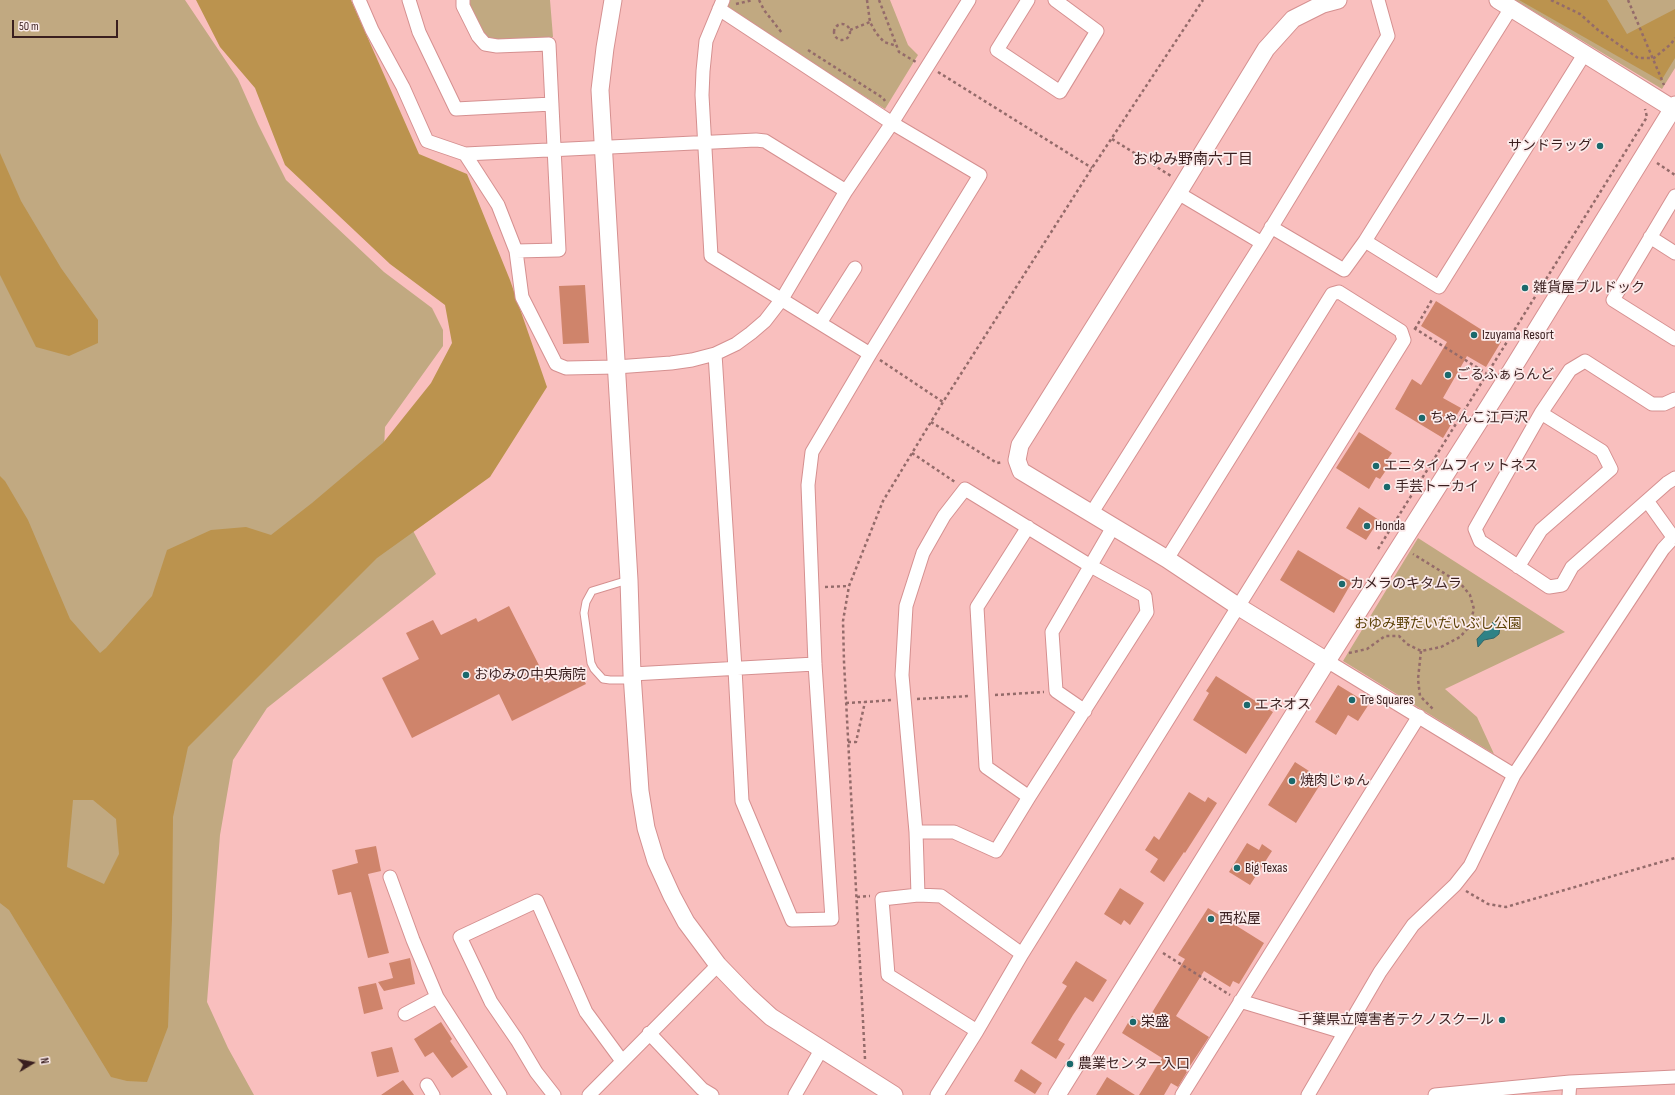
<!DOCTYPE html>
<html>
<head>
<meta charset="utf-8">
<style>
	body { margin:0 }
	#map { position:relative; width:1675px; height:1095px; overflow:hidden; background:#f9bfbe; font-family:"Sofia Sans Condensed",sans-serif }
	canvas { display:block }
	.north { position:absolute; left:12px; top:1043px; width:40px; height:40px; -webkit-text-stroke:3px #fcecec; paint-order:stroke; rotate:80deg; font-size:11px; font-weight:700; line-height:16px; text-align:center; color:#3a1f1f }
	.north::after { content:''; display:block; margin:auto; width:14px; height:18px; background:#3a1f1f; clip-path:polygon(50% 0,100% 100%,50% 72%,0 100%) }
	.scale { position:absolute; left:12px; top:20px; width:106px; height:18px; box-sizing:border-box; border:2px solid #3a1f1f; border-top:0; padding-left:5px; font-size:12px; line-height:14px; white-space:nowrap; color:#3a1f1f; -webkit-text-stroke:3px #fcecec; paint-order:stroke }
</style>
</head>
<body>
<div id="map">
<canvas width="1675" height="1095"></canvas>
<div class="north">N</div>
<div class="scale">50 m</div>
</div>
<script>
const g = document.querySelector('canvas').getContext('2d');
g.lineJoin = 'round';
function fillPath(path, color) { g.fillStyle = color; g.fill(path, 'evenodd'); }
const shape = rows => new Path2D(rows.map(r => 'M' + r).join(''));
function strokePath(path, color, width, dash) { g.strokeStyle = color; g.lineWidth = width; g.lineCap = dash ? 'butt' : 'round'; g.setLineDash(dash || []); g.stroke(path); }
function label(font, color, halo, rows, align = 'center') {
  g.font = font + ' "Sofia Sans Condensed","Noto Sans JP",sans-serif'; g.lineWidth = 3.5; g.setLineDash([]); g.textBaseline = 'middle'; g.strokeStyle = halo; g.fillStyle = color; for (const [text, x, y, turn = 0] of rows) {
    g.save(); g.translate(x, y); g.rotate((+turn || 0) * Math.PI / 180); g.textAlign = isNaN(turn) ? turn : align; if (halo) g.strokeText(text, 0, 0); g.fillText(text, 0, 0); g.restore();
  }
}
fillPath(shape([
	[0,0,185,0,238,79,258,124,286,180,384,272,432,308,443,330,443,346,385,427,383,474,436,574,267,708,233,760,220,835,207,1002,228,1048,254,1095,0,1095],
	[467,0,550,0,553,37,488,40,469,9],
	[729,0,890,0,908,45,918,55,885,109,725,9],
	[1515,0,1675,0,1675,68,1662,89],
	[1418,538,1565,632,1445,689,1477,717,1494,754,1343,661]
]), '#c1a981');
fillPath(shape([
	[196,0,351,0,419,154,467,174,510,280,547,387,490,477,377,558,188,747,173,817,172,919,168,1027,147,1082,127,1081,111,1077,9,910,0,903,0,476,5,481,28,520,70,619,100,653,106,648,152,596,167,550,211,530,246,527,271,535,312,503,383,443,431,383,452,343,445,305,390,264,285,165,255,88,220,47],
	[73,800,93,800,116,819,119,854,104,884,67,867],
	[1519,0,1607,0,1627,34,1675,9,1675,58,1661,81],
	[0,153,21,201,61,268,98,320,98,343,69,356,36,347,0,275]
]), '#bb934e');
const water = shape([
	[1494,621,1500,627,1499,634,1494,638,1484,640,1478,647,1477,639,1494,621]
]);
fillPath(water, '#2e8286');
strokePath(water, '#326467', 1);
fillPath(shape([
	[585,285,589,343,563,344,559,286],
	[1436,301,1501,342,1486,367,1467,356,1443,398,1461,408,1443,438,1395,409,1412,379,1421,385,1447,342,1421,326],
	[1359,432,1392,453,1385,463,1389,466,1380,479,1376,477,1369,489,1336,468],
	[1359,507,1379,520,1366,540,1346,528],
	[1298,550,1352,582,1334,613,1280,580],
	[509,606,548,683,577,668,586,684,512,721,499,694,412,738,382,678,419,659,406,633,433,620,441,635,476,618,478,622],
	[1216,676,1273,712,1246,754,1193,720,1209,693,1206,691],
	[1338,685,1369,704,1358,721,1348,715,1336,735,1315,722],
	[1295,762,1323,780,1296,823,1268,805],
	[1189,792,1205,802,1208,797,1217,803,1185,853,1184,852,1164,882,1150,872,1158,859,1145,850,1154,836,1159,840],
	[1247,843,1259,850,1262,844,1272,851,1250,885,1229,872],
	[376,846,381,871,368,874,389,953,368,958,351,892,338,895,332,870,358,863,355,850],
	[1120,888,1144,903,1130,925,1124,920,1121,925,1104,914],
	[1208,908,1264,943,1239,984,1233,981,1230,987,1204,971,1176,1016,1209,1037,1186,1072,1187,1072,1178,1087,1171,1083,1164,1095,1139,1095,1162,1058,1122,1033,1132,1016,1145,1024,1185,959,1178,955],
	[410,958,415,984,384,991,378,982,393,978,389,963],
	[1076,961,1107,980,1093,1002,1085,997,1073,1015,1058,1040,1065,1044,1056,1059,1031,1043,1067,986,1062,983],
	[376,983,383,1009,364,1014,358,987],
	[441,1022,452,1039,450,1041,468,1067,452,1078,433,1052,425,1057,414,1039],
	[392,1047,399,1072,377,1077,371,1052],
	[1021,1069,1042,1083,1035,1094,1014,1081],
	[1107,1077,1135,1095,1096,1095],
	[403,1080,414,1095,381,1095]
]), '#cf846b');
const service = shape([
	[628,580,592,591,586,602,584,613,591,663,594,669,603,679,610,680,632,680]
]);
const minor = shape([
	[359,0,372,30,403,87,427,141,465,154,756,140,765,141,846,191],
	[409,0,419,32,456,109,552,104],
	[463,0,463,6,478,36,485,44,497,46,549,44,559,250,516,251],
	[723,0,706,41,703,71,702,95,711,256,870,354],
	[1028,0,997,50,1060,92,1097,31,1055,0],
	[465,154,498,205,516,251,522,297,556,364,566,368,616,367,671,363,692,360,715,354,736,344,751,333,765,321,782,299,846,191,892,123,969,0],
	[1178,193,1262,243],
	[1675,196,1613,300,1675,339],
	[1271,227,1344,270,1365,241,1511,8],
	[1650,237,1675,253],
	[1365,241,1439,287,1585,53],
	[820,323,855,268],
	[715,354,735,669,742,801,792,920,832,919,815,664,808,485,812,452,870,354,980,175,892,123,719,9],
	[1675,399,1664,404,1652,404,1585,361,1570,370,1541,413,1475,529,1480,541,1549,587,1562,585,1572,567,1667,483,1675,478],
	[1648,502,1673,537],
	[1091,514,1262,243,1388,36,1378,0],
	[1028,527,977,607,986,767,1029,797],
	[1518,567,1541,530,1611,469,1602,451,1541,413],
	[1327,661,1514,775],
	[632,674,815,664],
	[1085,711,1056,691,1052,632,1113,527],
	[916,832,954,832,996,851,1029,797,1147,612,1145,596,1089,565,965,489,944,516,923,553,906,606,902,675,916,832,918,895,941,896,1022,954],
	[390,877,413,940,437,997,500,1095],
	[918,895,882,899,888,975,977,1031],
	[1240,1001,1343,1032],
	[405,1014,437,997],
	[649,1033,702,1089,712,1095],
	[427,1085,433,1095],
	[554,1095,536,1072,517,1040,491,1002,460,937,537,901,586,1012,622,1061],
	[589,1095,718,965],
	[795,1095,821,1050],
	[937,1095,977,1031,1022,954,1404,340,1401,331,1339,292,1332,294,1167,559],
	[1182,1095,1419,716],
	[1308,1095,1380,972,1413,925,1455,885,1470,866,1514,775,1663,549,1675,536],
	[1435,1095,1570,1082,1675,1077],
	[1569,1095,1570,1082]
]);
const tertiary = shape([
	[613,0,605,48,600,90,629,580,632,674,640,791,646,828,656,861,672,896,686,922,718,965,747,995,771,1017,894,1095],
	[1498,0,1675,110],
	[1327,661,1239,607,1167,559,1021,471,1017,460,1020,445,1178,193,1266,49,1293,19,1323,4,1338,0],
	[1057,1095,1327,661,1503,384,1675,105]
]);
strokePath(service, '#d59090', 9);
strokePath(minor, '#d59090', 15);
strokePath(tertiary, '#d59090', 19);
strokePath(shape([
	[759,0,764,10,782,33],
	[867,0,870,22,876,33,884,42,897,46],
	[879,0,899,52,916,62],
	[1551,0,1580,14,1598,30,1638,58,1654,58,1671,44,1675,38],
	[1628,0,1664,85],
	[736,4,753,0],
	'834 32a8 8 0 1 1 16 0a8 8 0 1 1-16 0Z',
	[850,30,870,22],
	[808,50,883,98,885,101],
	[938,72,1092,168],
	[1112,139,1171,176],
	[1657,163,1675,175],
	[1414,328,1486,373],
	[1415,329,1433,298],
	[880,360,943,402],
	[931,422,997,463,1003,462],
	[912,453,955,482],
	[1378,549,1647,117,1645,109],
	[825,587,849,586],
	[1421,651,1418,679,1420,696,1433,709],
	[1349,653,1367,649,1385,636,1399,636,1407,644,1421,651,1441,647,1460,637,1469,627,1474,609,1470,595,1460,583,1413,554],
	[995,695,1044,692],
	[917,699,970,696],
	[846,703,865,702],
	[848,742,856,742,865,702,892,700],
	[1466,891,1488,904,1506,907,1675,858],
	[857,897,870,896],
	[1163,953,1230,995],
	[865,1059,844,662,843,621,849,586,883,501,943,402,1092,168,1203,0]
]), '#946b6a', 2.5, [3, 3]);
strokePath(service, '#fff', 7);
strokePath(minor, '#fff', 13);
strokePath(tertiary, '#fff', 17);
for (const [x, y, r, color] of [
	[1600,146,4,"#1b696c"],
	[1525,288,4,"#1b696c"],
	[1474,335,4,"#1b696c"],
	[1448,375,4,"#1b696c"],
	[1422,418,4,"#1b696c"],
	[1376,466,4,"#1b696c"],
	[1387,487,4,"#1b696c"],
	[1367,526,4,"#1b696c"],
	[1342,584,4,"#1b696c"],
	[466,675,4,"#1b696c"],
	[1352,700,4,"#1b696c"],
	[1247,705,4,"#1b696c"],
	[1292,781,4,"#1b696c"],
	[1237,868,4,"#1b696c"],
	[1211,919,4,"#1b696c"],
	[1502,1020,4,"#1b696c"],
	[1133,1022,4,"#1b696c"],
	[1070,1064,4,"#1b696c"]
]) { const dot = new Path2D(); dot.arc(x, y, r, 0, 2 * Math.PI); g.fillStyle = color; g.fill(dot); strokePath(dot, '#fcecec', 1.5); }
label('14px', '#3a1f1f', '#fcecec', [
	["サンドラッグ",1592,146,"right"],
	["雑貨屋ブルドック",1533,288],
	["Izuyama Resort",1482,335],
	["ごるふぁらんど",1456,375],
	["ちゃんこ江戸沢",1430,418],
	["エニタイムフィットネス",1384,466],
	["手芸トーカイ",1395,487],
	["Honda",1375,526],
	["カメラのキタムラ",1350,584],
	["おゆみの中央病院",474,675],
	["Tre Squares",1360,700],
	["エネオス",1255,705],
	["焼肉じゅん",1300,781],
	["Big Texas",1245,868],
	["西松屋",1219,919],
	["千葉県立障害者テクノスクール",1494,1020,"right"],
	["栄盛",1141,1022],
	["農業センター入口",1078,1064]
], 'left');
label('14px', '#5a3f04', '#fcecec', [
	["おゆみ野だいだいぶし公園",1438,624]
]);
label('15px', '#3a1f1f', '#fcecec', [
	["おゆみ野南六丁目",1193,160]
]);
</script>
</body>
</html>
